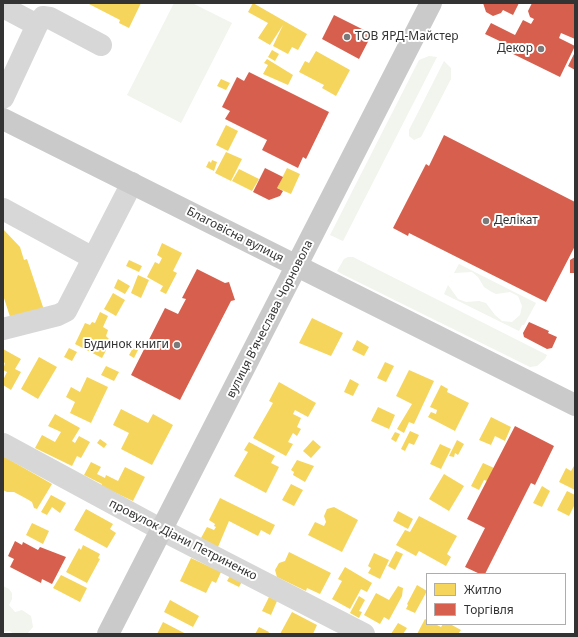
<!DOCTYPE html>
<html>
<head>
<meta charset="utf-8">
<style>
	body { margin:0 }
	#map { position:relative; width:578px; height:637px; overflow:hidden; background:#fff; font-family:"Noto Sans",sans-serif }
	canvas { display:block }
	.frame { position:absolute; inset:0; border:4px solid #333; pointer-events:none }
	.legend { position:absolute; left:426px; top:573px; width:140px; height:52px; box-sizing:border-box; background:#fff; border:1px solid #adadad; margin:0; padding:5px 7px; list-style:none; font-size:12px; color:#333 }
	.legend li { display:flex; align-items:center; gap:8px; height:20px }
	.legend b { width:20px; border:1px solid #adadad }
</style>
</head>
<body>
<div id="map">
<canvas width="578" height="637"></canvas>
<div class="frame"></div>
<ul class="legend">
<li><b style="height:11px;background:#f6d55c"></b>Житло</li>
<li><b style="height:11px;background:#d6604d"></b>Торгівля</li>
</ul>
</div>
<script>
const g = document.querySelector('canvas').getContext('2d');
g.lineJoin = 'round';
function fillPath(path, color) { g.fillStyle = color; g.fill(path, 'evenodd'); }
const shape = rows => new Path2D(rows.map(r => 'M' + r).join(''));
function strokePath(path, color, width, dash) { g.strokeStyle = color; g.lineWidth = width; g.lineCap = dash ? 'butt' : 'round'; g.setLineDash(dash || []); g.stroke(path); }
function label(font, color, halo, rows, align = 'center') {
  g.font = font + ' "Noto Sans",sans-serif'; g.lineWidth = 4; g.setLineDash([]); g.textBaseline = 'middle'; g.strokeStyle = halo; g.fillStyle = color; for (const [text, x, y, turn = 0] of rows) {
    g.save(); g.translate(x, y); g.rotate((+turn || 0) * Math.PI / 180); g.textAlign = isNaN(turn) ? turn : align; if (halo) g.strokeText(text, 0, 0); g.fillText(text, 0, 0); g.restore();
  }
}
fillPath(shape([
	[174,3,192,3,232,23,181,123,127,95],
	[429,56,437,57,343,241,330,235,419,60],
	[444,61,451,68,451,79,421,137,414,140,409,136,409,130],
	[348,257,353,257,547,355,545,359,537,366,530,367,342,274,337,271,344,259],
	[459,264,536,303,524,325,522,325,519,331,444,294,448,285,458,299,466,302,479,301,486,303,495,315,502,321,512,322,520,315,522,306,518,296,510,292,496,294,490,291,484,287,478,277,472,272,454,273],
	[3,586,9,589,12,593,12,599,9,605,15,612,22,610,31,616,33,627,27,634,14,634,10,631,3,632]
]), '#f1f5ed');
fillPath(shape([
	[87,3,141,3,129,28,119,23,120,20],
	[253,3,307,34,298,50,292,47,288,54,273,46,283,25,270,45,258,38,268,23,248,12],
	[272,50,279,54,275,61,268,57],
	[316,51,350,70,336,96,322,88,324,85,299,72,305,61,309,63],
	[267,59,293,75,288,85,263,74,268,65,264,63],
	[221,79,230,83,226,90,217,86],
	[226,125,238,131,228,151,216,145],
	[226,152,242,159,231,181,215,173],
	[212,160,217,162,214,171,206,167,209,161,211,163],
	[287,168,300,174,291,194,277,188],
	[239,169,259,179,252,191,232,181],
	[3,229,20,247,24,260,27,259,45,313,12,323,3,295],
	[162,243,182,253,173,271,177,273,166,294,160,291,163,286,147,277,155,262,159,264,162,258,157,255],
	[129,260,142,266,139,272,126,266],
	[138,275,149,280,141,298,131,293],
	[118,279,130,286,125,294,114,288],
	[113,293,125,300,116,316,104,309],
	[100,312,108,316,103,327,108,330,106,336,111,341,102,358,75,344,85,323,90,325,92,322,95,323],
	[312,318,343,333,331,356,299,343],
	[357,340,369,347,364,356,352,350],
	[69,348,77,352,72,361,64,357],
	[133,348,138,350,134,358,129,355],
	[3,349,21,359,15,369,21,372,11,390,3,385,3,380,7,372,3,370,5,363,3,362],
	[39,357,57,367,38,399,21,389],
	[385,362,394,366,386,382,377,378],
	[106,366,119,372,114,381,101,375],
	[409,370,434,381,414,424,409,422,404,433,397,429,412,404,396,396],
	[87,377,108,387,91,423,70,413,75,402,66,397,71,387,80,392],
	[350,379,359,384,353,396,344,392],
	[279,382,316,403,308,417,295,410,293,414,301,418,297,427,301,429,297,436,293,433,288,442,293,444,286,456,253,438,273,403,269,401],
	[441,385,448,389,447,392,469,403,455,431,428,417,431,412,436,414,437,410,430,407],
	[378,407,395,415,389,429,371,421],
	[121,409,148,423,153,414,173,425,152,465,121,449,129,433,113,425],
	[55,414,80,428,72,441,75,443,79,436,90,442,81,458,77,456,72,466,35,448,42,435,55,442,61,432,48,426],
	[491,417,511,427,505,441,495,436,491,445,479,440],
	[410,431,419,435,414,445,409,443,405,451,401,449],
	[395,432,400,434,396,442,391,439],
	[100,439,107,444,104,448,97,443],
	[313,440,321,447,311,458,303,451],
	[457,440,464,444,458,455,455,453,454,457,449,456],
	[249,442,275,456,271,463,279,467,266,493,234,476,248,452,244,450],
	[440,444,451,449,441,469,430,464],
	[3,456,52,484,37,509,34,508,32,502,27,499,14,492,7,492,3,490],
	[297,460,314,466,305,482,293,475,294,472,291,470],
	[91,462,101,467,97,474,105,478,106,475,118,481,125,467,145,477,133,501,101,486,102,484,84,475],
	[483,463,494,468,487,481,484,480,479,490,471,486],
	[574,466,575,467,575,490,559,482,566,468,571,471],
	[444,474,464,486,449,511,429,499],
	[291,484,303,490,294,506,282,500],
	[542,486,550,491,542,507,533,503],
	[567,491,575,495,575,504,569,516,557,510],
	[51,495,66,503,60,513,52,507,47,515,41,512],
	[220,498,275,525,270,535,261,530,258,536,229,521,218,547,201,538,207,527,214,530,216,527,214,526,215,524,209,520],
	[334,507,358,520,342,552,308,535,315,522,324,526,326,522,324,516,327,509],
	[86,509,113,524,110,529,116,533,107,548,74,530],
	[398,511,413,519,408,529,393,521],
	[419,516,457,536,447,554,451,557,446,566,419,551,416,556,396,545,405,530,410,532],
	[32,523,49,531,43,544,26,535],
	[83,545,100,554,98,558,100,559,87,583,66,572,79,548,81,550],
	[396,551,403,554,395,570,388,566],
	[289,552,331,573,320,594,307,588,306,591,277,577,275,570,279,563,285,561],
	[374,553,389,560,380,579,368,573,371,568,368,566],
	[191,558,221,572,216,583,212,581,206,593,180,581],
	[345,567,372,583,367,592,361,589,350,609,332,599,342,581,338,579],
	[231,574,243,580,239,587,227,581],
	[61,575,87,588,80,602,53,588],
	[417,585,427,591,415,613,406,609,408,605,407,604],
	[398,586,403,588,402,596,389,620,384,617,380,624,364,615,376,593,389,600],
	[359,596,365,600,359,611,362,612,359,618,350,613],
	[269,597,277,601,271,615,262,611],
	[170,600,199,616,193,627,164,612],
	[292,612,317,625,313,634,280,634],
	[425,619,427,620,427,624,435,624,441,627,443,624,450,624,461,630,458,634,417,634],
	[163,622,186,634,157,634],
	[398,623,407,628,403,634,391,634],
	[259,627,269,632,268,634,255,634]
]), '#f6d55c');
fillPath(shape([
	[483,3,519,3,513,15,503,10,501,13,493,16,486,12],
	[532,3,575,3,575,39,561,33,559,38,575,46,560,77,507,51,510,46,485,34,491,23,515,35,523,20,531,24,534,19,530,17,528,11],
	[334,15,372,34,359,59,322,39],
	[575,52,575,70,568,66],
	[249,72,329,112,306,159,303,157,298,168,262,150,267,140,225,119,230,111,222,107,237,77,244,81],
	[444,135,575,202,575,246,546,302,409,233,408,236,393,228,426,164,429,166],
	[265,168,283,177,277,188,283,191,280,196,269,200,253,192],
	[575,257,575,273,570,273,570,260],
	[197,269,225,283,229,282,235,300,231,301,180,400,131,375,165,308,178,314,186,299,182,298],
	[529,322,549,331,548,333,557,337,552,348,547,349,524,337,523,333],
	[515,426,554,446,535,485,531,483,485,574,480,574,465,567,485,528,467,519],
	[15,541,22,545,23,542,38,550,40,547,66,557,52,584,42,579,41,583,10,567,14,559,8,556]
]), '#d6604d');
strokePath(shape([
	[3,7,37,25,3,98],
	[37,25,43,17,50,18,101,45],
	[3,209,93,258],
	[3,329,58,315,66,311,132,183],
	[3,444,162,530,364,634]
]), '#d7d7d7', 22);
strokePath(shape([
	[3,119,575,405],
	[108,634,431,3]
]), '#cacaca', 22);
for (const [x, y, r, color] of [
	[347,37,4,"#7a7a7a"],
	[541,49,4,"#7a7a7a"],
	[486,221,4,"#7a7a7a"],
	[177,345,4,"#7a7a7a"]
]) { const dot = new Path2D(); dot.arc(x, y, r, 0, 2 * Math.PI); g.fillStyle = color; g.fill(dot); strokePath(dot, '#fff', 1.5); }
label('12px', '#333', '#fff', [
	["ТОВ ЯРД-Майстер",355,37],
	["Декор",533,49,"right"],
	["Делікат",494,221],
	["Будинок книги",169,345,"right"]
], 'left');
label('12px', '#333', '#fff', [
	["Благовісна вулиця",235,235,27],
	["вулиця Вʼячеслава Чорновола",270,319,-63],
	["провулок Діани Петриненко",183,540,27]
]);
</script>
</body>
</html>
